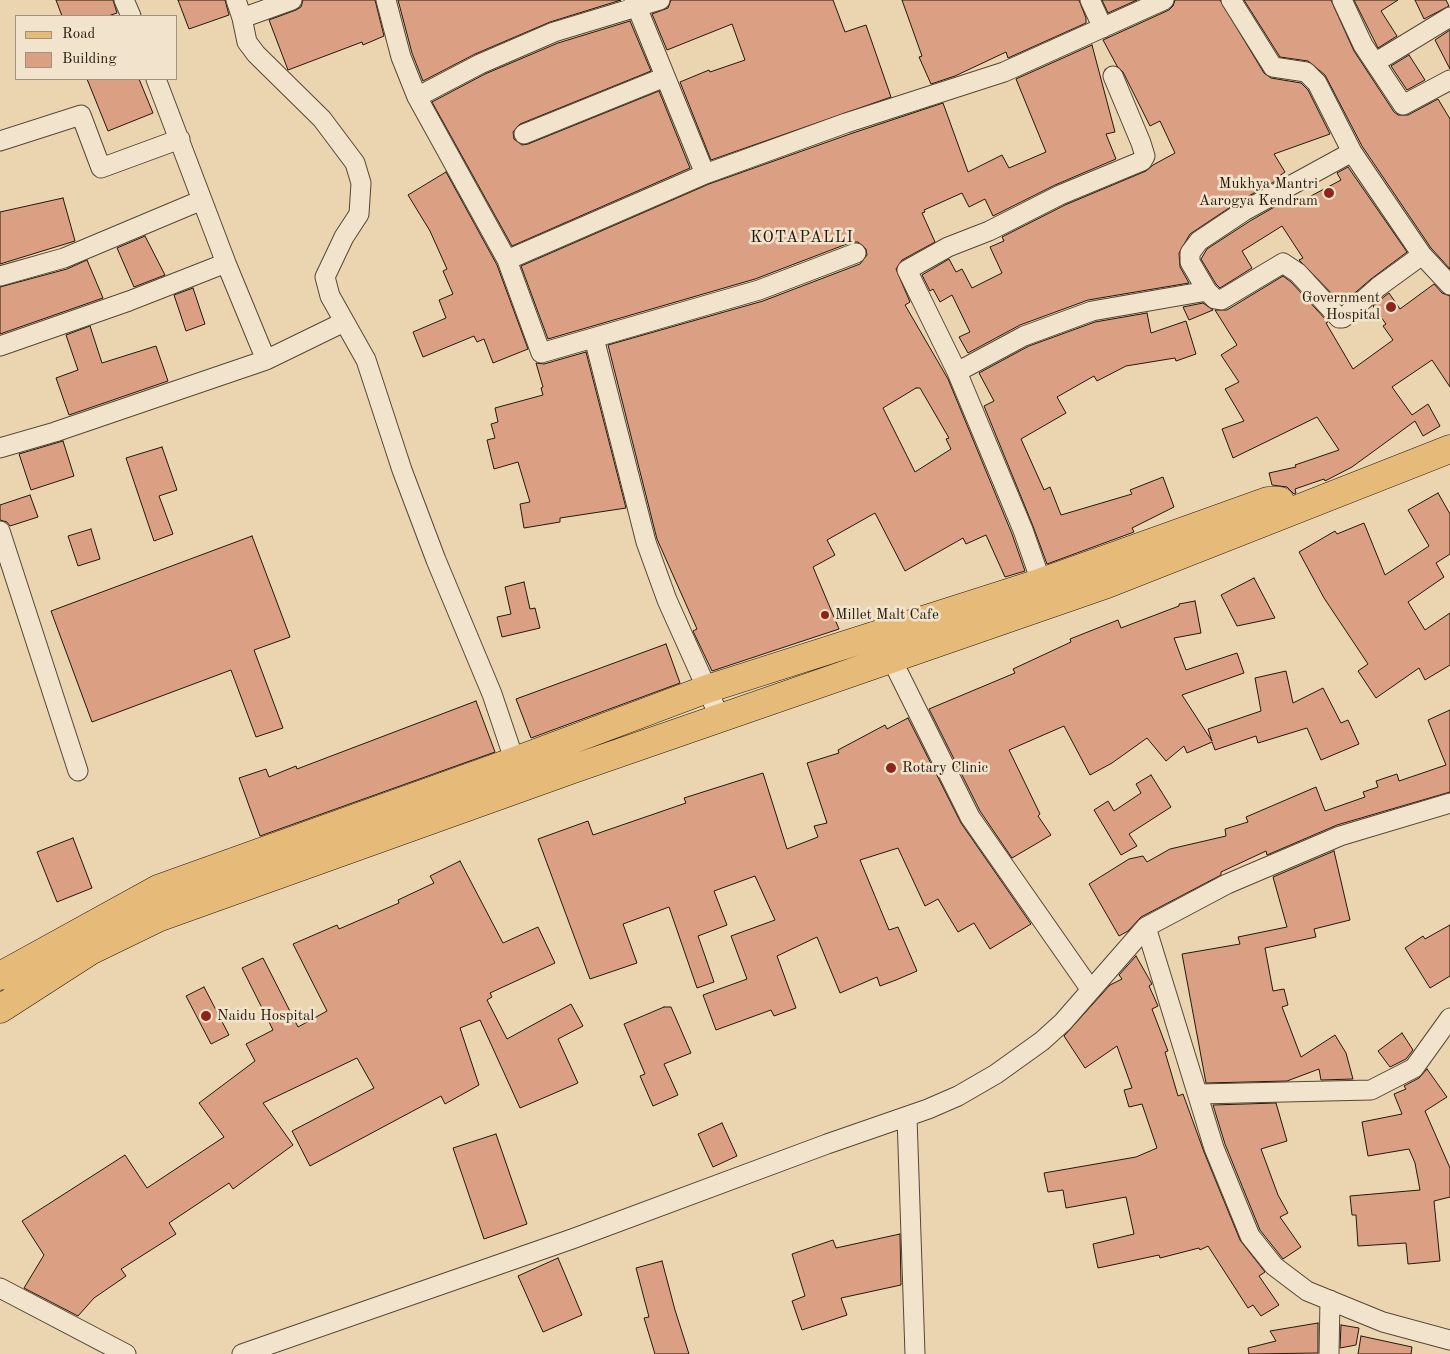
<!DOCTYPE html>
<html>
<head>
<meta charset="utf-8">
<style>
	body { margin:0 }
	#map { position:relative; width:1450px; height:1354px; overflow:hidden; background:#ebd5b0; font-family:"Old Standard TT",serif }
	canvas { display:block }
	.legend { position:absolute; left:15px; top:15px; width:162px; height:65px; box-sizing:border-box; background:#f2e4cc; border:1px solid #9f927f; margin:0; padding:6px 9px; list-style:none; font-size:15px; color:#23180b }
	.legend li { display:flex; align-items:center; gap:10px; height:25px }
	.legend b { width:25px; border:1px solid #9f927f }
</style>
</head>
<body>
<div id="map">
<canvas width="1450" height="1354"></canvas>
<ul class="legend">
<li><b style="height:6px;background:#e6ba78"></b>Road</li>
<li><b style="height:14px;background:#dba083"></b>Building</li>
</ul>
</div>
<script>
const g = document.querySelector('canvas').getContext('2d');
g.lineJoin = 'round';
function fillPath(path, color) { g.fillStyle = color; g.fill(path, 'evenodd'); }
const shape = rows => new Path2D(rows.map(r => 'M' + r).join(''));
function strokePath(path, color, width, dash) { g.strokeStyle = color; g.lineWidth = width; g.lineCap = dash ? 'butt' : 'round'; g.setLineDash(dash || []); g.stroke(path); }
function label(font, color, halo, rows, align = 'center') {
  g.font = font + ' "Old Standard TT",serif'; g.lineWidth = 5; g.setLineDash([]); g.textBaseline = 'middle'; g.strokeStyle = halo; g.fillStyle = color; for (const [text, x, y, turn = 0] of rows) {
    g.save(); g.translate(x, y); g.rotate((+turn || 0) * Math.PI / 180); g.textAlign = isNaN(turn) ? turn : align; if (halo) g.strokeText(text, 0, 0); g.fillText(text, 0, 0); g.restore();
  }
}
const building = shape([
	[56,0,113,0,117,13,108,16,62,16,56,0],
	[178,0,225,0,229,15,189,29,178,0],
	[303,0,375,0,384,36,363,45,362,42,288,70,269,20,296,10,301,7,303,0],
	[398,0,621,0,550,22,475,54,423,81,412,53,398,0],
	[671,0,833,0,845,32,866,25,891,97,711,160,680,82,709,70,710,72,745,60,732,24,667,50,652,14,668,8,671,0],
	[902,0,1079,0,1086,18,1086,23,1008,58,1006,52,955,76,931,84,919,57,922,56,902,0],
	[1102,0,1137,0,1108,13,1102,0],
	[1175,0,1220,0,1264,73,1271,78,1301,83,1308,90,1330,134,1274,154,1285,172,1278,177,1279,179,1238,202,1190,234,1179,253,1180,267,1189,283,1088,300,1020,325,968,353,959,337,970,332,952,295,940,302,933,289,930,291,922,275,949,259,956,272,962,269,972,288,1002,273,990,247,1004,241,1002,237,1065,205,1146,171,1153,165,1175,153,1160,121,1150,126,1123,72,1117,66,1103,40,1169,10,1173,6,1175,0],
	[1244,0,1331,0,1354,51,1394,112,1398,115,1408,115,1438,99,1450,119,1450,269,1431,248,1362,146,1325,75,1308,61,1280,57,1244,0],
	[1354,0,1398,0,1381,11,1397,36,1378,48,1354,0],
	[1415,0,1446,0,1449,6,1424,19,1415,0],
	[630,21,651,71,520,124,513,132,514,139,522,145,528,144,659,91,690,168,512,246,432,102,485,74,558,43,630,21],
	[1450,30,1450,69,1435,40,1450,30],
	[1092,45,1115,132,1106,134,1116,159,1055,185,993,216,985,199,969,207,962,193,924,210,925,212,922,213,935,242,902,260,896,269,910,302,905,305,948,379,1012,534,1025,571,1005,577,986,535,966,544,963,538,905,571,875,513,827,540,835,555,813,567,839,629,712,671,693,631,697,629,657,539,608,345,763,301,860,264,867,255,866,249,858,242,852,242,755,279,548,339,521,266,709,184,850,134,943,103,968,172,1002,155,1009,168,1046,152,1016,79,1092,45],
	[916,388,920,388,949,438,946,439,951,449,915,472,883,408,916,388],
	[1409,55,1425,80,1407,90,1391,66,1409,55],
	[87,79,139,79,153,113,108,131,87,79],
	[1348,167,1407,252,1371,279,1342,304,1299,260,1303,258,1282,226,1242,251,1252,268,1220,288,1216,284,1201,259,1207,249,1250,221,1290,198,1294,205,1341,180,1337,173,1348,167],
	[446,172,497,265,528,349,493,363,484,339,477,342,474,336,423,357,413,332,446,318,439,300,453,294,443,271,447,269,430,231,408,195,446,172],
	[63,198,75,241,0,264,0,212,63,198],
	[145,236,165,275,134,287,117,248,145,236],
	[87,260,103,298,0,334,0,287,67,269,87,260],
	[1283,276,1291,282,1328,322,1326,323,1353,369,1393,340,1383,326,1386,324,1373,306,1385,296,1389,293,1400,309,1434,284,1442,293,1450,296,1450,387,1432,360,1392,387,1412,415,1428,404,1440,426,1423,436,1415,421,1352,467,1325,481,1324,479,1295,489,1296,493,1294,494,1287,487,1272,485,1269,473,1296,467,1295,465,1339,450,1317,417,1233,458,1222,429,1244,421,1225,389,1239,382,1221,355,1237,345,1215,310,1227,310,1283,276],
	[193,288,205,324,186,331,174,295,193,288],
	[1203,303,1213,310,1189,320,1183,307,1203,303],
	[1147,313,1151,333,1186,321,1196,354,1176,361,1175,358,1126,366,1097,381,1094,376,1057,397,1066,413,1021,439,1044,490,1050,487,1061,515,1132,494,1130,490,1163,477,1174,507,1132,528,1134,532,1047,564,1033,526,984,406,994,401,979,373,1029,346,1095,322,1147,313],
	[90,326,102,363,156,346,168,381,69,415,56,378,78,370,66,335,90,326],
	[586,352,626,508,560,518,560,522,524,528,520,504,530,502,518,462,494,469,487,440,495,438,491,424,498,422,495,408,543,395,541,388,543,387,536,363,544,364,586,352],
	[63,441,74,476,31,490,19,454,63,441],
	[162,447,177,490,159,496,173,534,154,541,126,458,162,447],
	[1438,493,1450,514,1450,554,1436,563,1444,577,1408,602,1425,630,1450,613,1450,665,1425,680,1419,668,1376,698,1358,671,1368,664,1324,598,1299,552,1335,531,1337,534,1364,523,1385,575,1429,546,1408,510,1438,493],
	[30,495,38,517,10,526,7,522,0,520,0,505,30,495],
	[91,529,100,559,78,566,68,536,91,529],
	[252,536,290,637,254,650,283,728,256,737,231,670,92,722,51,611,252,536],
	[1254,578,1275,618,1237,626,1221,595,1254,578],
	[524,582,530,609,535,608,540,628,502,637,497,617,511,614,505,587,524,582],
	[1195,601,1201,633,1174,638,1186,670,1237,653,1244,673,1182,695,1212,741,1208,729,1261,711,1255,678,1286,671,1293,703,1323,688,1341,723,1348,720,1359,744,1321,760,1307,728,1258,743,1256,736,1215,750,1212,742,1187,753,1184,746,1166,761,1147,738,1112,763,1090,775,1064,726,1009,750,1040,814,1038,816,1051,835,1012,858,980,811,929,709,1015,673,1013,669,1071,642,1070,639,1118,620,1121,628,1179,606,1179,604,1195,601],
	[666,644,680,683,531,738,516,699,666,644],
	[476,701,495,752,260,836,239,778,266,769,269,777,296,766,297,769,476,701],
	[1450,710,1450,792,1337,825,1267,855,1266,851,1221,872,1221,875,1141,917,1128,931,1119,936,1089,884,1129,859,1143,856,1147,862,1170,849,1226,836,1225,829,1248,822,1246,817,1316,787,1325,811,1365,797,1363,792,1378,787,1376,781,1397,774,1399,781,1446,765,1428,720,1450,710],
	[908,718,961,823,1031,924,990,949,974,923,958,932,938,899,925,906,898,848,860,860,889,930,898,927,917,971,896,980,880,986,877,977,840,993,817,937,777,956,796,1008,774,1016,771,1010,716,1030,703,995,747,979,731,936,775,920,755,876,714,891,727,925,698,936,714,982,697,988,669,907,623,924,637,963,590,979,538,839,588,821,593,835,686,803,684,798,763,773,787,849,818,837,814,826,827,823,807,763,839,753,838,750,885,725,887,729,908,718],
	[1151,775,1171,807,1129,834,1137,846,1121,855,1094,810,1108,801,1114,811,1141,793,1136,784,1151,775],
	[73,838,92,888,57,902,37,852,73,838],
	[1334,851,1350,920,1314,929,1316,937,1265,948,1273,991,1284,989,1288,1005,1282,1007,1301,1057,1335,1035,1346,1053,1353,1079,1321,1080,1319,1069,1287,1081,1206,1083,1182,954,1240,944,1238,937,1287,927,1273,877,1334,851],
	[460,861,503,943,538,927,555,963,490,993,492,997,487,1000,507,1039,571,1004,583,1026,558,1039,578,1083,520,1108,480,1020,460,1028,479,1085,445,1104,441,1096,310,1166,292,1131,374,1088,357,1058,263,1103,293,1145,233,1189,229,1183,169,1223,176,1234,121,1269,126,1276,94,1298,78,1316,24,1288,44,1255,22,1221,125,1155,147,1188,224,1137,199,1103,255,1061,246,1044,273,1030,242,968,263,958,298,1027,327,1011,293,944,337,925,339,929,399,903,398,900,434,883,430,876,460,861],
	[1450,925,1450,976,1430,988,1405,948,1423,936,1425,939,1450,925],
	[1136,956,1152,984,1149,986,1158,1006,1152,1009,1168,1051,1165,1052,1178,1096,1183,1094,1204,1152,1240,1240,1265,1272,1259,1276,1279,1305,1261,1316,1253,1305,1248,1308,1208,1246,1200,1250,1199,1248,1160,1258,1159,1255,1098,1268,1093,1244,1134,1234,1126,1197,1066,1208,1063,1190,1048,1192,1044,1173,1136,1157,1157,1148,1142,1104,1129,1107,1124,1090,1132,1088,1117,1046,1085,1068,1064,1036,1110,985,1122,979,1119,975,1136,956],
	[204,987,229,1035,211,1044,186,996,204,987],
	[664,1007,671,1007,691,1053,664,1064,678,1095,653,1106,640,1076,645,1074,624,1024,664,1007],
	[1402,1033,1413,1050,1406,1059,1390,1067,1378,1051,1402,1033],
	[1427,1069,1447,1097,1425,1111,1450,1168,1450,1197,1434,1201,1440,1261,1408,1264,1406,1243,1358,1246,1356,1215,1352,1215,1350,1196,1420,1190,1415,1163,1409,1149,1368,1156,1362,1122,1402,1114,1394,1094,1406,1089,1404,1086,1419,1078,1427,1069],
	[1276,1103,1287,1141,1261,1149,1278,1195,1288,1213,1280,1217,1301,1247,1283,1259,1260,1230,1225,1144,1213,1105,1276,1103],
	[722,1123,737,1156,713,1167,698,1134,722,1123],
	[496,1134,527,1224,484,1239,453,1148,496,1134],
	[900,1234,901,1285,841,1298,847,1315,802,1330,792,1301,805,1296,792,1254,833,1240,836,1248,900,1234],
	[558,1258,582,1315,543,1332,518,1276,558,1258],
	[662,1261,675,1310,689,1354,655,1354,644,1318,649,1317,636,1268,662,1261],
	[1318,1323,1318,1353,1249,1354,1248,1348,1276,1341,1270,1331,1318,1323],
	[1341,1325,1359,1328,1356,1345,1340,1348,1341,1325],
	[1361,1336,1412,1347,1411,1354,1358,1354,1361,1336]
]);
fillPath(building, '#dba083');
strokePath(building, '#23180b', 1);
const street = shape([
	[124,0,131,16],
	[236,0,242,18,247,42,256,54,322,119,355,163,361,183,359,214,344,237,325,277,330,296,366,360,402,470,436,560,492,694,518,771],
	[386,0,401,57,417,97,507,260,541,353,759,290,856,253],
	[634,0,705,174],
	[1090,0,1103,28],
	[1231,0,1273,67,1306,72,1317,83,1352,152,1422,255,1450,285],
	[1342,0,1363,45,1403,105,1450,80],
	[242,18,292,0],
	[1376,62,1450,17],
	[156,79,226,263,266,360],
	[417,97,480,64,554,32,660,0],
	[524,134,665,77],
	[0,141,81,115,101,168,180,139],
	[1352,152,1244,211,1199,241,1190,253,1190,262,1207,291,1215,299,1221,300,1283,263,1298,273,1339,318,1343,318,1378,287,1422,255],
	[507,260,705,174,846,123,1004,72,1164,0],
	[0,276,64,258,202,200],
	[594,338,646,542,667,600,720,718],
	[0,346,129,301,226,263],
	[957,372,1024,336,1092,311,1207,291],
	[0,448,55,432,266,360,344,322],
	[0,531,78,771],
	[1045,593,1023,530,957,372,907,270,948,247,989,231,1060,195,1142,161,1145,156,1141,143,1113,76],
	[891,658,970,817,1091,990],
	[1146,927,1227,884,1340,836,1450,803],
	[1199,1094,1371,1090,1414,1068,1450,1018],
	[907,1117,915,1354],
	[0,1288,126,1354],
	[242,1354,572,1239,827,1144,928,1109,958,1096,996,1074,1042,1041,1063,1022,1146,927,1214,1148,1250,1236,1274,1266,1307,1291,1383,1322,1450,1340],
	[1329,1354,1330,1300]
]);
const primary = shape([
	[0,976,158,889,515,761,707,689,1042,582,1268,501,1280,501],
	[0,1009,90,951,160,917,573,769,1107,584,1450,449]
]);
strokePath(street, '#554734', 21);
strokePath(primary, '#23180b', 29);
strokePath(street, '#f2e4cc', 19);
strokePath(primary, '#e6ba78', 28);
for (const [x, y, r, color] of [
	[1329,193,6,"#8f2418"],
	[1391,307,6,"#8f2418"],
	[825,615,5,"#8f2418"],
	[891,768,6,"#8f2418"],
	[206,1016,6,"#8f2418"]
]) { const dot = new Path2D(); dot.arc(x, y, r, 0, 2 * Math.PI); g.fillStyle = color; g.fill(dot); strokePath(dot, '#f2e4cc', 2); }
label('15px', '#23180b', '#f2e4cc', [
	["Mukhya Mantri",1318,184,"right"],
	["Aarogya Kendram",1318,201,"right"],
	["Government",1380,298,"right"],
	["Hospital",1380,315,"right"],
	["Millet Malt Cafe",835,615],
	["Rotary Clinic",902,768],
	["Naidu Hospital",217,1016]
], 'left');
g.letterSpacing = '1px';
label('16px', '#23180b', '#f2e4cc', [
	["KOTAPALLI",802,238]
]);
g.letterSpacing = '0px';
</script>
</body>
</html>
